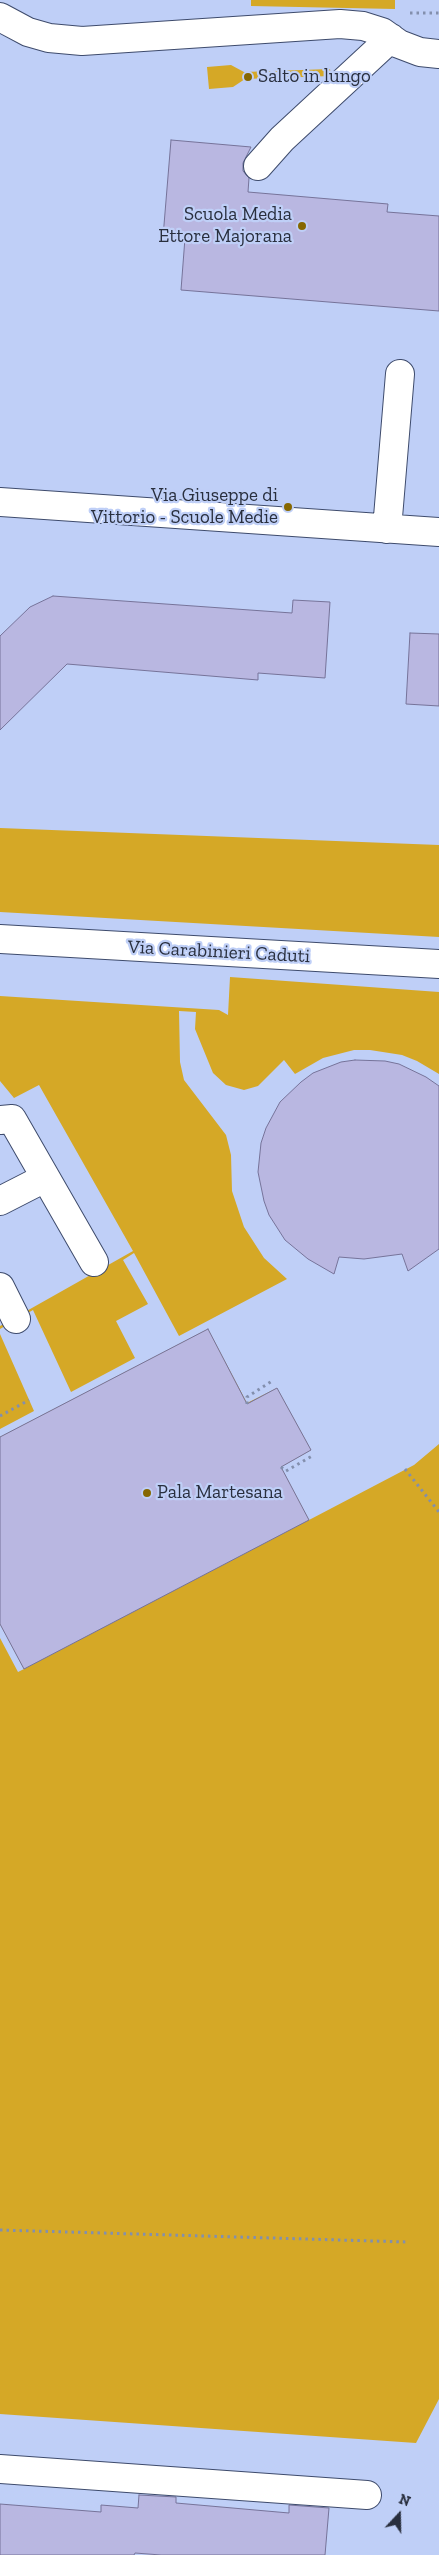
<!DOCTYPE html>
<html>
<head>
<meta charset="utf-8">
<style>
	body { margin:0 }
	#map { position:relative; width:439px; height:2555px; overflow:hidden; background:#bfcff7; font-family:"Zilla Slab",serif }
	canvas { display:block }
	.north { position:absolute; left:374px; top:2490px; width:50px; height:50px; -webkit-text-stroke:4px #bfcff7; paint-order:stroke; rotate:21deg; font-size:14px; font-weight:700; line-height:20px; text-align:center; color:#292f3e }
	.north::after { content:''; display:block; margin:auto; width:18px; height:22px; background:#292f3e; clip-path:polygon(50% 0,100% 100%,50% 72%,0 100%) }
</style>
</head>
<body>
<div id="map">
<canvas width="439" height="2555"></canvas>
<div class="north">N</div>
</div>
<script>
const g = document.querySelector('canvas').getContext('2d');
g.lineJoin = 'round';
function fillPath(path, color) { g.fillStyle = color; g.fill(path, 'evenodd'); }
const shape = rows => new Path2D(rows.map(r => 'M' + r).join(''));
function strokePath(path, color, width, dash) { g.strokeStyle = color; g.lineWidth = width; g.lineCap = dash ? 'butt' : 'round'; g.setLineDash(dash || []); g.stroke(path); }
function label(font, color, halo, rows, align = 'center') {
  g.font = font + ' "Zilla Slab",serif'; g.lineWidth = 4.5; g.setLineDash([]); g.textBaseline = 'middle'; g.strokeStyle = halo; g.fillStyle = color; for (const [text, x, y, turn = 0] of rows) {
    g.save(); g.translate(x, y); g.rotate((+turn || 0) * Math.PI / 180); g.textAlign = isNaN(turn) ? turn : align; if (halo) g.strokeText(text, 0, 0); g.fillText(text, 0, 0); g.restore();
  }
}
fillPath(shape([
	[251,0,395,0,395,9,251,6],
	[231,65,244,72,330,69,331,76,245,79,233,87,209,89,207,67],
	[0,828,439,845,439,937,0,912],
	[230,977,439,992,439,1074,417,1061,402,1055,370,1050,354,1050,323,1058,295,1074,284,1060,258,1086,244,1090,226,1085,213,1073,195,1029,196,1012,179,1011,180,1062,184,1080,226,1135,231,1155,232,1191,244,1227,264,1258,287,1279,179,1336,134,1253,123,1260,148,1304,116,1321,135,1358,71,1392,33,1310,0,1329,0,1326,133,1251,39,1085,14,1098,0,1081,0,996,219,1010,228,1015],
	[208,1329,247,1403,277,1388,311,1450,281,1467,309,1520,414,1465,439,1444,439,2399,416,2443,0,2414,0,1638,18,1672,24,1669,0,1624,0,1437],
	[0,1334,34,1411,0,1429]
]), '#d5a826');
const building = shape([
	[171,140,251,147,243,163,243,171,249,178,248,192,388,204,387,212,439,216,439,311,181,290,185,238,163,237,171,140],
	[53,596,292,613,293,600,330,602,325,678,258,673,258,680,67,664,0,730,0,636,30,607,53,596],
	[410,633,439,634,439,706,406,704,410,633],
	[355,1060,385,1061,399,1064,426,1077,439,1086,439,1249,408,1271,402,1254,364,1259,339,1257,334,1274,308,1259,285,1240,269,1215,264,1201,258,1172,261,1143,266,1128,280,1102,301,1082,313,1073,341,1062,355,1060],
	[208,1329,247,1404,277,1388,311,1450,281,1467,309,1520,24,1669,0,1624,0,1437,208,1329],
	[139,2495,176,2497,176,2503,289,2513,289,2505,329,2508,325,2555,161,2555,135,2553,134,2555,0,2555,0,2504,101,2512,101,2505,138,2508,139,2495]
]);
fillPath(building, '#b9b7e1');
strokePath(building, '#767399', 1);
const minor = shape([
	[0,17,28,32,49,38,82,41,340,24,363,26,382,32,399,44,420,52,439,54],
	[258,166,282,139,391,38],
	[0,502,439,532],
	[387,529,400,374],
	[0,939,439,964],
	[0,1120,12,1119,94,1262],
	[0,1201,45,1178],
	[0,1287,16,1319],
	[0,2469,367,2495]
]);
strokePath(minor, '#3e4b6c', 30);
strokePath(shape([
	[410,13,439,13],
	[247,1404,247,1397,272,1381],
	[0,1416,29,1400],
	[281,1467,286,1471,312,1456],
	[405,1469,439,1512],
	[0,2230,408,2242]
]), '#838fad', 3, [2.5, 4]);
strokePath(minor, '#fff', 28);
for (const [x, y, r, color] of [
	[248,77,5,"#866701"],
	[302,226,5,"#866701"],
	[288,507,5,"#866701"],
	[147,1493,5,"#866701"]
]) { const dot = new Path2D(); dot.arc(x, y, r, 0, 2 * Math.PI); g.fillStyle = color; g.fill(dot); strokePath(dot, '#bfcff7', 2); }
label('19px', '#292f3e', '#bfcff7', [
	["Salto in lungo",258,77],
	["Scuola Media",292,215,"right"],
	["Ettore Majorana",292,237,"right"],
	["Via Giuseppe di",278,496,"right"],
	["Vittorio - Scuole Medie",278,518,"right"],
	["Pala Martesana",157,1493]
], 'left');
label('19px', '#292f3e', '#bfcff7', [
	["Via Carabinieri Caduti",219,952,3]
]);
</script>
</body>
</html>
